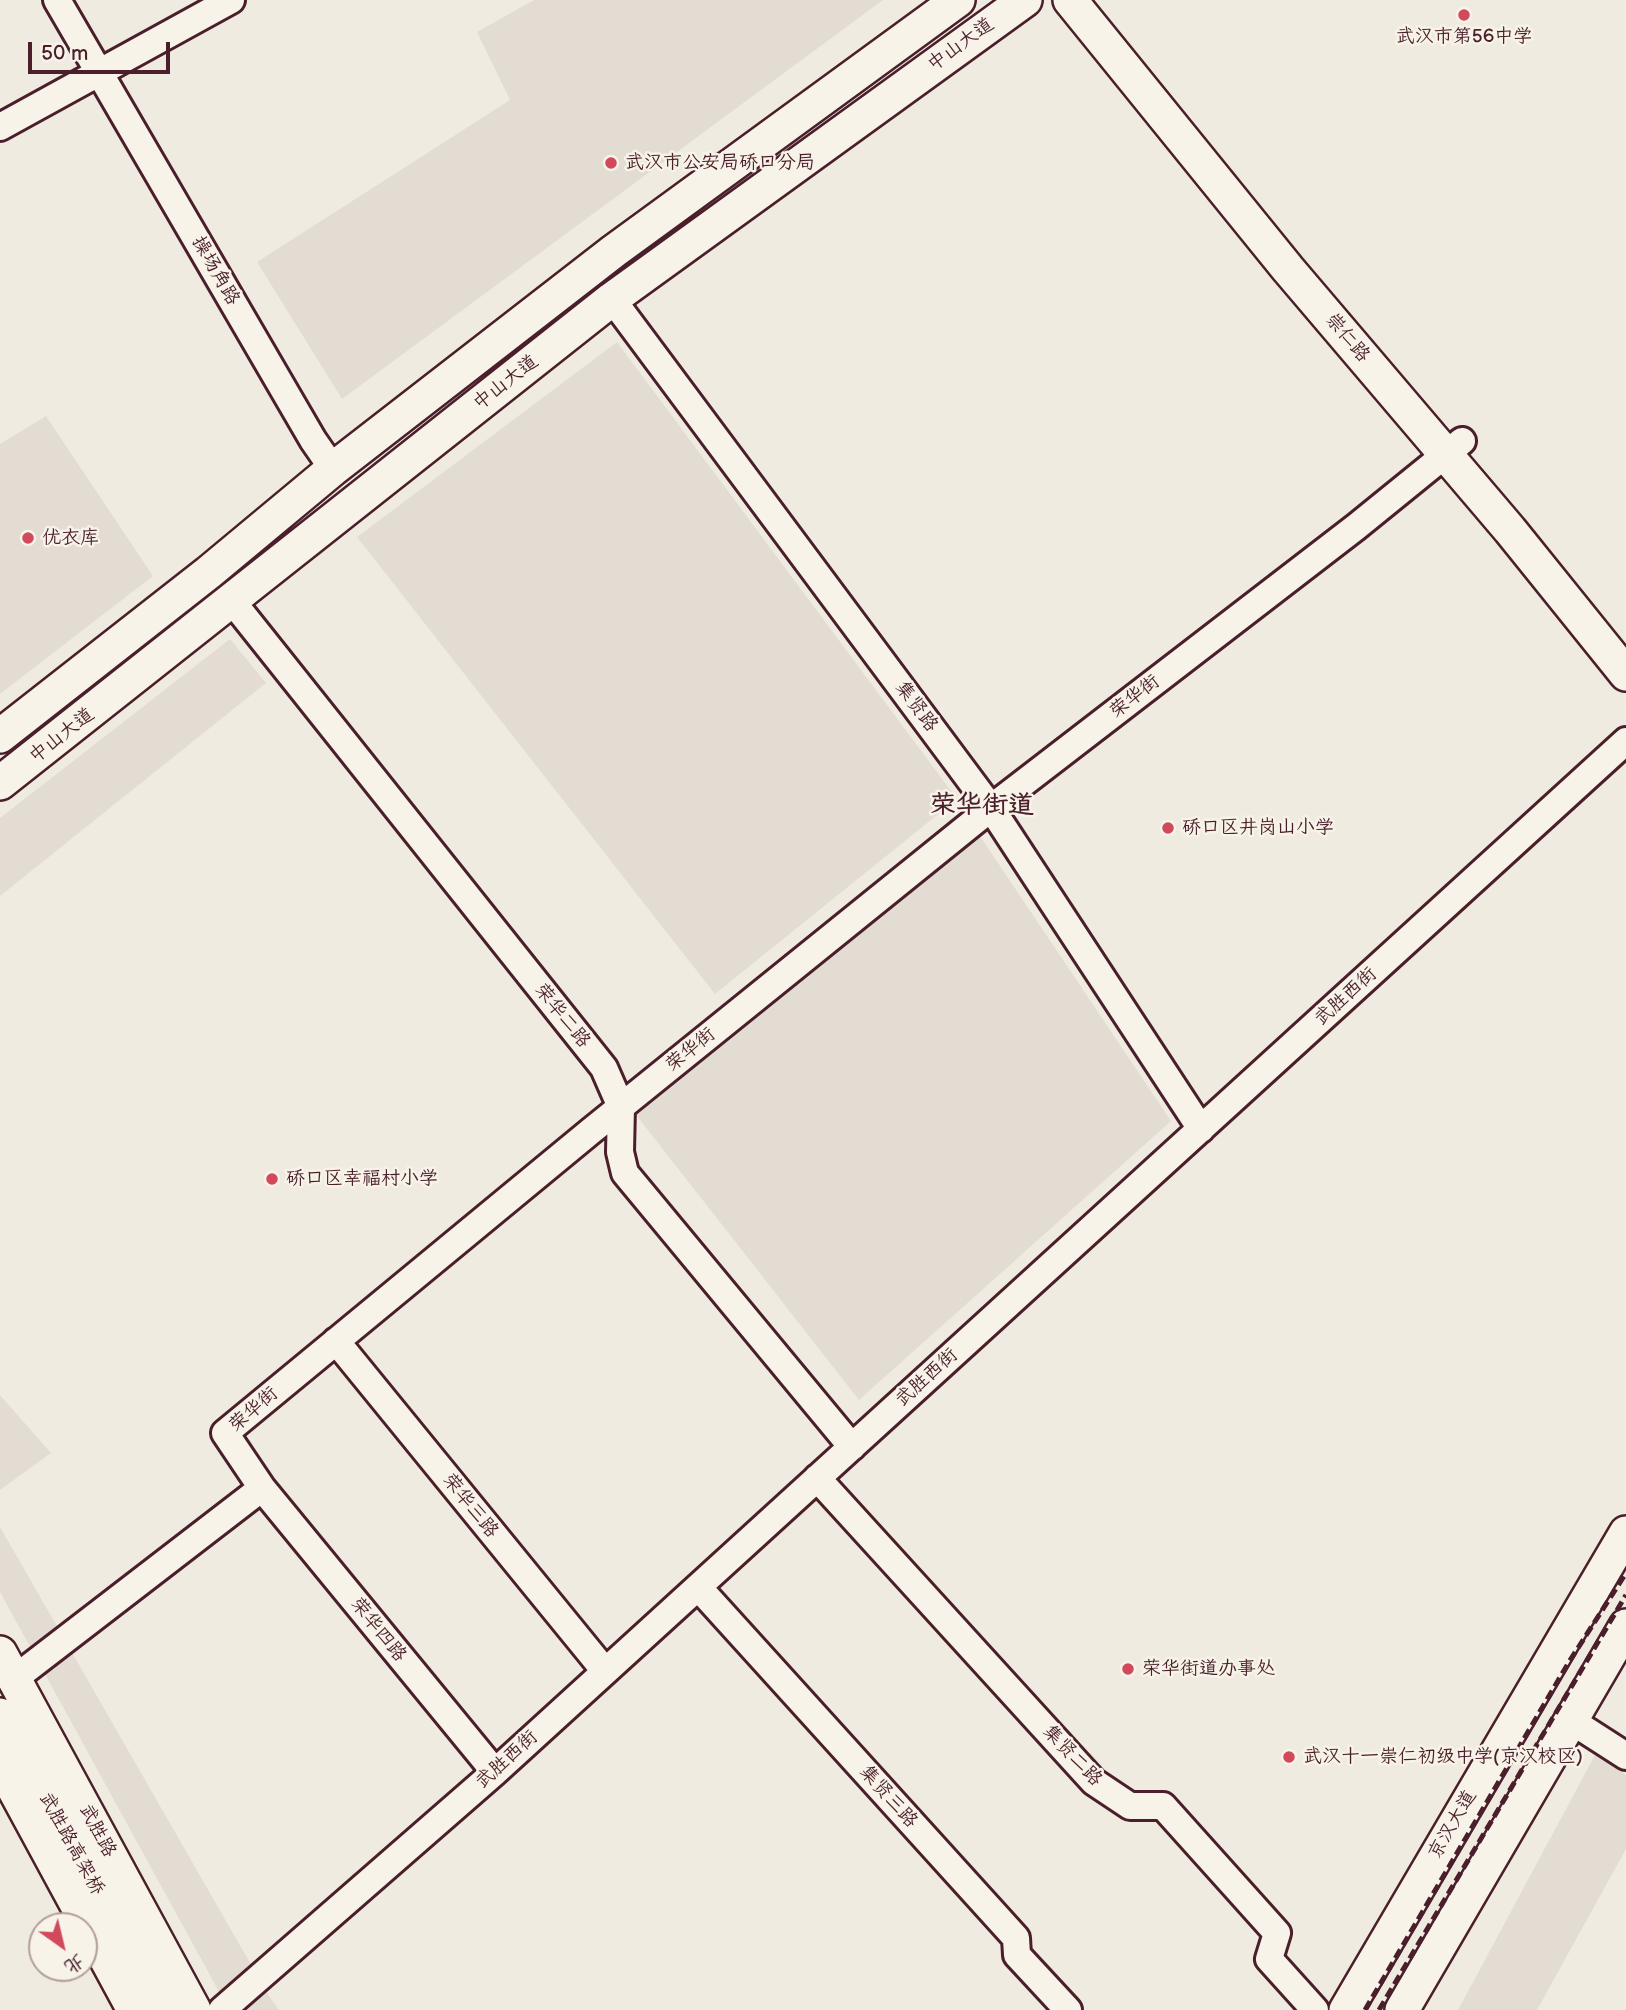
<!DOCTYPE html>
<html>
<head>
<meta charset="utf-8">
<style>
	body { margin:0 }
	#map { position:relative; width:1626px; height:2010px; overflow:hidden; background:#f0ebe0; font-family:"Balsamiq Sans","LXGW WenKai TC",sans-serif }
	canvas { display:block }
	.north { position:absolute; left:28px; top:1912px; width:70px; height:70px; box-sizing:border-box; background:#f7f3e8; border:2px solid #b29e9c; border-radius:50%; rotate:146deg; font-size:19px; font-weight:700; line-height:28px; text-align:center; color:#4a1f2b }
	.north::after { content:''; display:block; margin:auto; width:24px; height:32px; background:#d1495b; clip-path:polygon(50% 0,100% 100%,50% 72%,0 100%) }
	.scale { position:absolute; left:28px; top:42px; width:142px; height:32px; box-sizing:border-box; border:4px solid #4a1f2b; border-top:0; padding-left:9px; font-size:21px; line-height:24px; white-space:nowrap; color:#4a1f2b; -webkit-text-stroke:5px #f7f3e8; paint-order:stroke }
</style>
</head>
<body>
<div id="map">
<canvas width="1626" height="2010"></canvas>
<div class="north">北</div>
<div class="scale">50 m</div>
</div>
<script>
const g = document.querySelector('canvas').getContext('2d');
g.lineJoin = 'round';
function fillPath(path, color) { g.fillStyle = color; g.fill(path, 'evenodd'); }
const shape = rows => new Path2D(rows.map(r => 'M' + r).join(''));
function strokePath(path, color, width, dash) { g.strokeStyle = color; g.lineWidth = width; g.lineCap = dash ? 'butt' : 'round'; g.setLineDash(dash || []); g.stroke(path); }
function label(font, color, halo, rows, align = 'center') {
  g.font = font + ' "Balsamiq Sans","LXGW WenKai TC",sans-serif'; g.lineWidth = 5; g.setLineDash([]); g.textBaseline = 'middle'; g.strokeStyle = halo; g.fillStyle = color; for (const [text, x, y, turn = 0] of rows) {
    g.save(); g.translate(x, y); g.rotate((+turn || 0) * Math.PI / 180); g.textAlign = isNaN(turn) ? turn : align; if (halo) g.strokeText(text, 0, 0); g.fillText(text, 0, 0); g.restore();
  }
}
fillPath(shape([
	[534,0,883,0,342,399,257,262,510,100,477,32],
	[617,342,957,799,715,994,357,537],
	[46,416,153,576,0,694,0,444],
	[230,639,266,683,0,896,0,818],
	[978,833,1171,1121,859,1400,633,1111],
	[0,1395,51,1453,0,1490],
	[0,1527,269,1996,279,2010,229,2010,0,1592],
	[1595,1755,1626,1775,1626,1849,1537,2010,1458,2010]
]), '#e3dcd2');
const minor = shape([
	[57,0,313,440,333,469],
	[0,127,231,0],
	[612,299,991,808,1201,1129],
	[232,601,604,1068,621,1107,620,1152,625,1173,852,1447],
	[336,1341,605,1671],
	[817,1478,1094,1782,1130,1806,1163,1806,1277,1933,1269,1959,1315,2010],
	[262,1488,495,1772],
	[698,1587,1016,1938,1017,1955,1068,2010],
	[14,1679,262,1488,225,1433,591,1131,991,808,1356,527,1462,441],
	[1570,1720,1626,1756],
	[222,2010,495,1772,1626,741]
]);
const major = shape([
	[1070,0,1288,269,1510,530,1626,674],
	[0,736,208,573,333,469,614,251,958,0],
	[0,783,612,299,1025,0],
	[0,1653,194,2010],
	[0,1715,161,2010],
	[0,1763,134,2010],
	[1346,2010,1626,1533],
	[1402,2010,1626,1626]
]);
strokePath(minor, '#4a1f2b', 32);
strokePath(major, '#4a1f2b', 38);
strokePath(minor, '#f7f3e8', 26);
strokePath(major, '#f7f3e8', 33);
strokePath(shape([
	[1365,2010,1569,1662,1626,1573],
	[1379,2010,1626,1595]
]), '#4a1f2b', 5, [10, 5]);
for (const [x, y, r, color] of [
	[1464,15,7,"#d1495b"],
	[611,163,7,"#d1495b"],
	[28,538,7,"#d1495b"],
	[1168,828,7,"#d1495b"],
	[272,1179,7,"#d1495b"],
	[1128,1669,7,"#d1495b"],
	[1289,1757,7,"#d1495b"]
]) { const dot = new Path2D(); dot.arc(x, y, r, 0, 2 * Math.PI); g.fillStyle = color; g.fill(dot); strokePath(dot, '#f7f3e8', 2.5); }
label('19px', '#4a1f2b', '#f7f3e8', [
	["武汉市第56中学",1464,37,"center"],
	["武汉市公安局硚口分局",625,163],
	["优衣库",42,538],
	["硚口区井岗山小学",1182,828],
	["硚口区幸福村小学",286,1179],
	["荣华街道办事处",1142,1669],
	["武汉十一崇仁初级中学(京汉校区)",1303,1757]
], 'left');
label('19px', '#4a1f2b', '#f7f3e8', [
	["中山大道",961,45,-36],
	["操场角路",215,271,60],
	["崇仁路",1347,338,50],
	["中山大道",506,383,-38],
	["荣华街",1135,697,-38],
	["集贤路",916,707,53],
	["中山大道",62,736,-38],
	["武胜西街",1346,997,-42],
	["荣华二路",562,1016,51],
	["荣华街",691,1050,-39],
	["武胜西街",927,1378,-42],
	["荣华街",254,1410,-41],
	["荣华三路",470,1506,51],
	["荣华四路",378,1630,51],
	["集贤二路",1072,1756,46],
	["武胜西街",507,1760,-42],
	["集贤三路",888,1797,48],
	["京汉大道",1453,1825,-60],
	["武胜路",97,1831,62],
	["武胜路高架桥",71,1844,61]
]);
label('bold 26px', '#4a1f2b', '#f7f3e8', [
	["荣华街道",982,806]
]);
</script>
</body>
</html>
